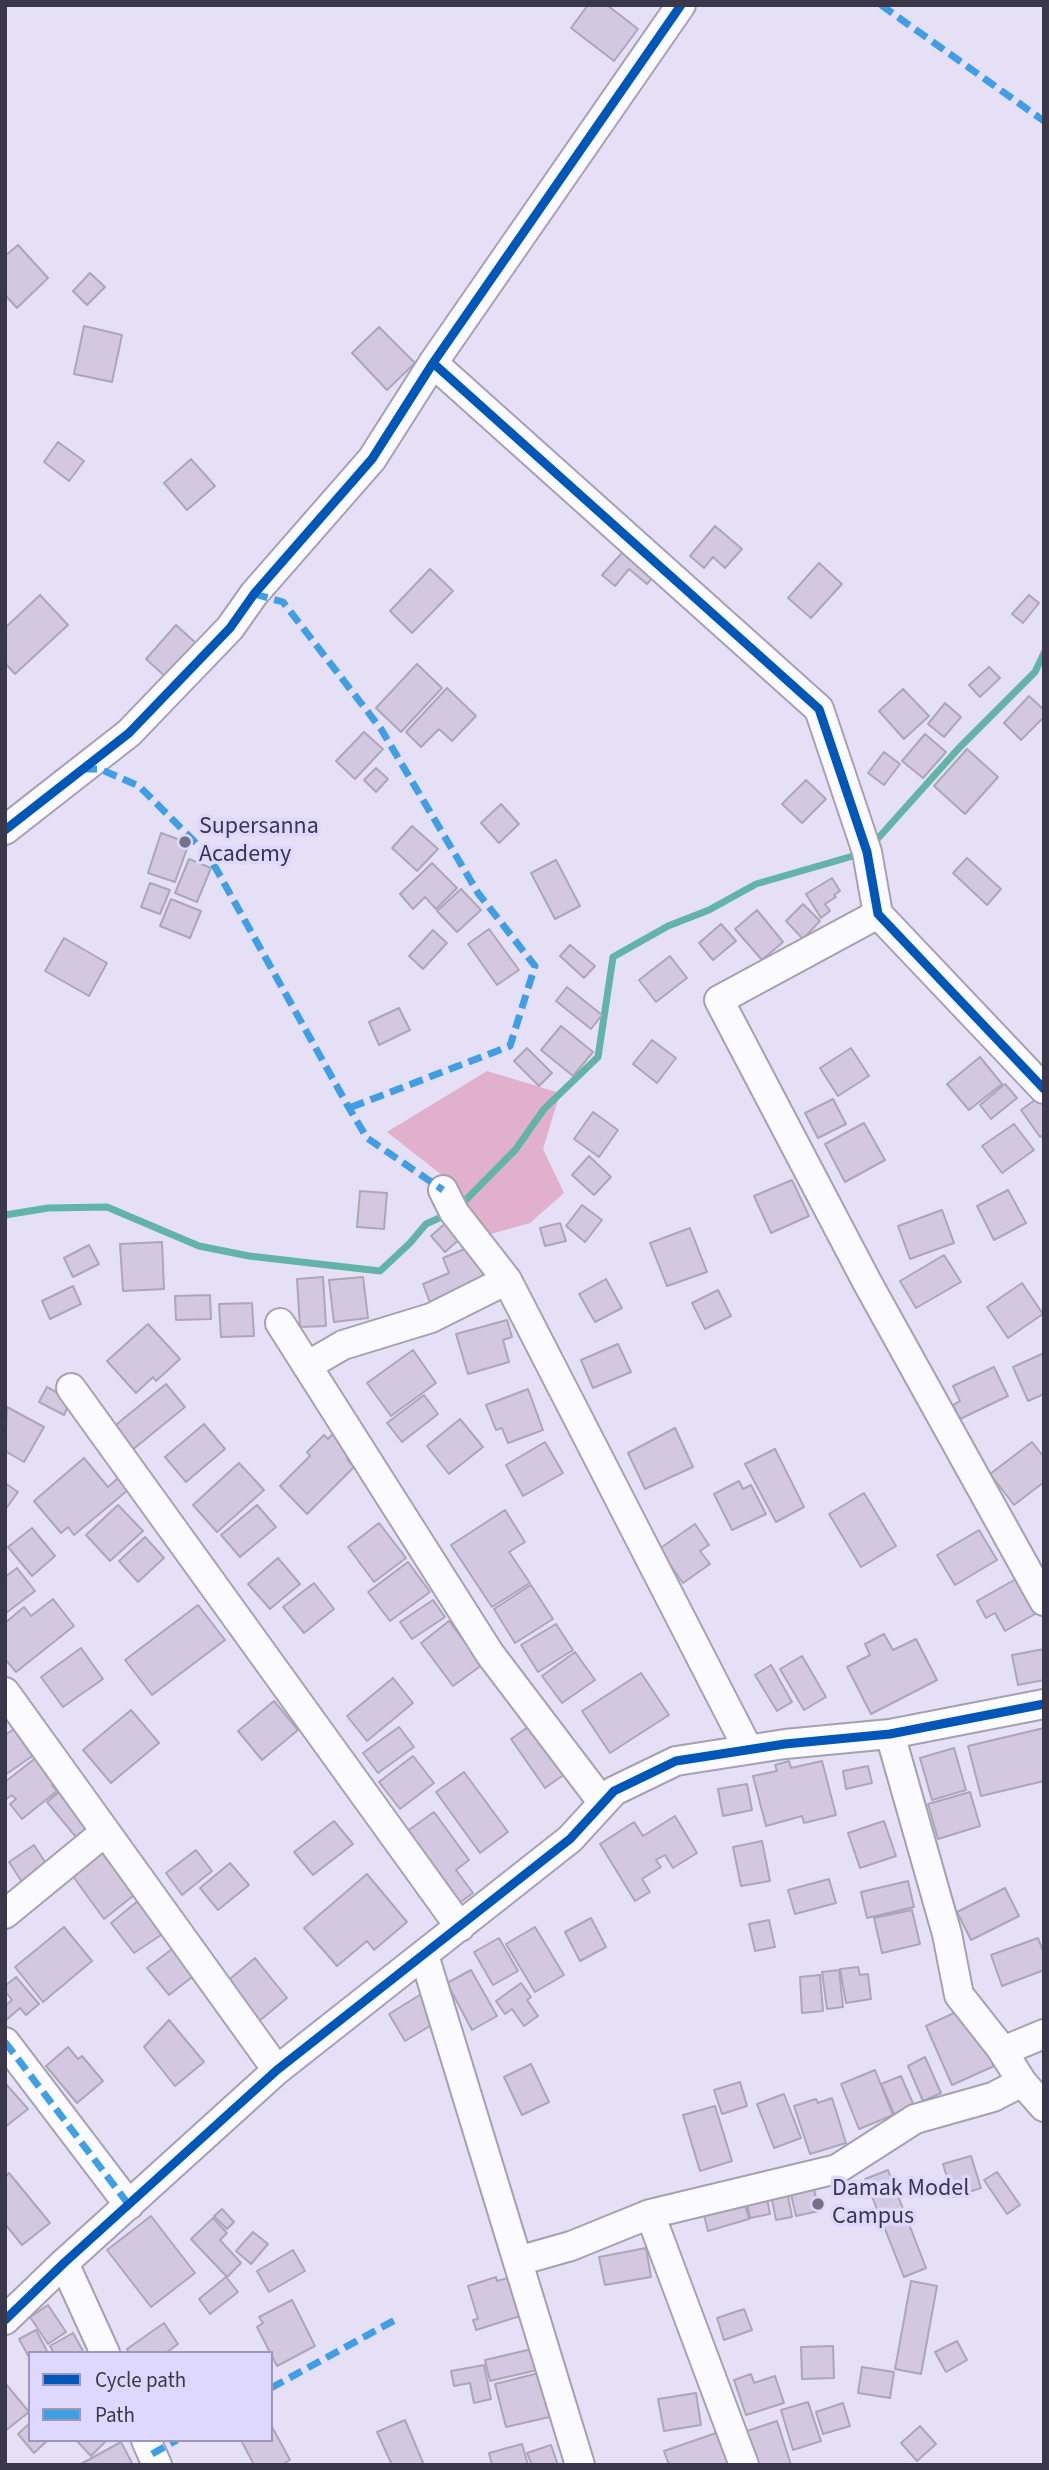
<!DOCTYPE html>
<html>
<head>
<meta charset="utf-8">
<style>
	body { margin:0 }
	#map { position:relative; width:1049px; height:2470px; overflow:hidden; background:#e5e0f6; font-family:"Source Sans 3",sans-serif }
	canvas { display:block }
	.frame { position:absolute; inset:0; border:7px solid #3b374a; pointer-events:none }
	.legend { position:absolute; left:28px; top:2351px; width:245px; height:91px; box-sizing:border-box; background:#dfd8fe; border:2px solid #9d98b6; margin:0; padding:9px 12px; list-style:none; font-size:21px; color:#3b374a }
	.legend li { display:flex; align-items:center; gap:14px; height:35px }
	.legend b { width:35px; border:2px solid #9d98b6 }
</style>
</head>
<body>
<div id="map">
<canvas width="1049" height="2470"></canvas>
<div class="frame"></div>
<ul class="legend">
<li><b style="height:9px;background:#0057b8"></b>Cycle path</li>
<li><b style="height:9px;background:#3f9ee4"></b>Path</li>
</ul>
</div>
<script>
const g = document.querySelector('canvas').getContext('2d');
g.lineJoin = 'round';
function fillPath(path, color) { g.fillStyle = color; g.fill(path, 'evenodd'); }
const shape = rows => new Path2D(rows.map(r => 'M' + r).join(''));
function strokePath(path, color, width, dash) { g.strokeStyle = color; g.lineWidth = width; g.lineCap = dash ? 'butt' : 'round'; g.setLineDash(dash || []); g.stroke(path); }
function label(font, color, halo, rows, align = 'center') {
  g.font = font + ' "Source Sans 3",sans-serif'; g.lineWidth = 7; g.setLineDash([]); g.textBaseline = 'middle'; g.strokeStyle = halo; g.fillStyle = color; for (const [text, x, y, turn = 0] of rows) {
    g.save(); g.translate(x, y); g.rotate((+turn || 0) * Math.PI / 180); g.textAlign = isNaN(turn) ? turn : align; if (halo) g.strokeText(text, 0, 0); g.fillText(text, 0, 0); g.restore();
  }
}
fillPath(shape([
	[487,1071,560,1093,543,1149,564,1193,530,1223,484,1236,452,1183,387,1132]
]), '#e1b0cd');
strokePath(shape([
	[872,845,958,749,1035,672,1044,653],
	[458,1208,516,1149,544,1109,598,1057,613,957,668,926,709,910,756,884,860,854],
	[5,1215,48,1208,107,1207,199,1246,249,1256,380,1271,410,1243,426,1224,448,1214]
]), '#63b4a8', 7);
const building = shape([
	[588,5,607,5,638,29,614,61,571,28,588,5],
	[18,245,48,278,17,308,5,295,5,256,18,245],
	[90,273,105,287,87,305,73,291,90,273],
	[84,326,122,335,112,382,74,374,84,326],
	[379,327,415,363,387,390,352,353,379,327],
	[58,442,84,461,69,481,44,462,58,442],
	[191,459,215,486,187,510,164,483,191,459],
	[715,526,742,549,725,568,713,557,704,568,690,556,715,526],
	[629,545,658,571,647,584,629,569,615,586,602,575,629,545],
	[819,563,842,584,811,618,788,598,819,563],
	[430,569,453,591,412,633,390,611,430,569],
	[40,595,68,625,15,674,5,663,5,628,40,595],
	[1029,595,1039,603,1023,623,1012,614,1029,595],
	[176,625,198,645,168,679,146,659,176,625],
	[417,664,442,688,401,732,376,708,417,664],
	[989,667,1000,678,980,697,969,685,989,667],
	[447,688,476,716,452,741,439,729,421,747,406,732,447,688],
	[903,689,929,716,904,739,879,711,903,689],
	[1029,696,1044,710,1044,717,1021,740,1004,723,1029,696],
	[945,703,961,717,944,737,928,724,945,703],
	[364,732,383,749,355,779,336,761,364,732],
	[925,734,946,752,923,778,902,761,925,734],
	[967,749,998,777,965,814,934,786,967,749],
	[884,752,900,764,884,785,868,773,884,752],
	[376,768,388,779,376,792,364,780,376,768],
	[806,780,826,799,802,823,782,804,806,780],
	[501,804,519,824,499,843,481,823,501,804],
	[412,826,438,849,417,871,392,848,412,826],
	[161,833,189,843,175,882,148,873,161,833],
	[967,858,1001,889,987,905,953,873,967,858],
	[189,859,211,868,197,902,175,893,189,859],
	[556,860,580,906,555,919,531,873,556,860],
	[432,863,457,888,436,909,425,897,413,909,400,894,432,863],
	[832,878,840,891,834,895,836,897,825,904,830,911,821,918,806,894,832,878],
	[150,883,170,890,160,914,141,907,150,883],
	[461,889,481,910,457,932,437,911,461,889],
	[171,899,201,911,190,938,160,926,171,899],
	[803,904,820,921,803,939,786,921,803,904],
	[757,910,783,942,762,960,735,929,757,910],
	[721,924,736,941,713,960,699,943,721,924],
	[489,929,519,970,497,985,468,944,489,929],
	[433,930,447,943,423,969,409,956,433,930],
	[64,938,107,963,89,996,45,971,64,938],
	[570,945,595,966,584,978,560,956,570,945],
	[670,956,687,978,656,1002,639,980,670,956],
	[567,987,602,1015,591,1029,556,1001,567,987],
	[399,1008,410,1030,379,1045,369,1022,399,1008],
	[561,1026,593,1052,573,1076,541,1050,561,1026],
	[652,1040,676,1058,657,1083,633,1064,652,1040],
	[527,1048,552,1073,539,1086,514,1061,527,1048],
	[851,1048,869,1076,838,1096,820,1068,851,1048],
	[980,1057,1002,1084,969,1110,947,1084,980,1057],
	[1005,1084,1017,1098,991,1119,980,1105,1005,1084],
	[1043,1094,1044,1135,1040,1137,1021,1110,1043,1094],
	[833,1099,846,1124,818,1138,805,1113,833,1099],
	[593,1112,618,1130,599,1157,574,1139,593,1112],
	[864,1123,885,1160,845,1182,825,1144,864,1123],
	[1014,1124,1034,1150,1002,1173,982,1146,1014,1124],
	[589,1156,611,1177,594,1195,572,1175,589,1156],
	[792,1180,809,1216,771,1233,754,1196,792,1180],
	[1008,1190,1026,1223,994,1240,977,1206,1008,1190],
	[360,1191,387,1193,384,1229,357,1227,360,1191],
	[582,1205,602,1220,585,1242,566,1226,582,1205],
	[942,1210,954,1243,910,1259,898,1226,942,1210],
	[448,1221,462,1237,445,1252,431,1236,448,1221],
	[560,1223,566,1241,545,1246,540,1228,560,1223],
	[690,1228,707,1272,667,1286,650,1243,690,1228],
	[162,1242,164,1289,123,1291,120,1244,162,1242],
	[89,1245,99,1264,73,1277,64,1258,89,1245],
	[474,1245,489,1281,431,1305,423,1284,449,1273,443,1258,474,1245],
	[944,1255,961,1282,916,1308,900,1281,944,1255],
	[323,1277,326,1326,300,1327,297,1279,323,1277],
	[363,1277,368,1318,334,1322,329,1280,363,1277],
	[606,1279,622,1308,595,1322,579,1294,606,1279],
	[1022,1283,1043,1314,1008,1338,987,1307,1022,1283],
	[73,1286,81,1304,50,1319,42,1301,73,1286],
	[718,1290,731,1316,705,1329,692,1303,718,1290],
	[210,1295,211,1319,176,1320,175,1296,210,1295],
	[252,1303,254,1336,221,1337,219,1304,252,1303],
	[507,1320,512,1337,503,1340,509,1362,468,1374,456,1334,507,1320],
	[148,1324,180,1359,156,1381,153,1377,136,1393,107,1361,148,1324],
	[618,1344,631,1372,593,1388,581,1360,618,1344],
	[413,1350,436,1383,391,1416,367,1383,413,1350],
	[1044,1353,1044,1394,1028,1401,1013,1367,1044,1353],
	[994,1367,1008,1396,960,1419,953,1405,960,1401,953,1386,994,1367],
	[166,1384,185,1407,131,1451,112,1428,166,1384],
	[47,1387,71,1400,64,1415,39,1402,47,1387],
	[528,1389,543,1430,508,1443,502,1428,496,1430,486,1405,528,1389],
	[424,1395,438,1414,402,1442,387,1423,424,1395],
	[7,1407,44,1427,24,1462,5,1451,7,1407],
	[460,1419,483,1447,449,1474,427,1446,460,1419],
	[204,1424,225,1449,186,1482,165,1457,204,1424],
	[675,1428,693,1467,645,1489,628,1453,675,1428],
	[337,1430,357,1449,347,1459,354,1467,307,1514,280,1486,310,1456,307,1452,324,1435,328,1439,337,1430],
	[545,1442,563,1473,523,1496,506,1465,545,1442],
	[1032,1442,1044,1457,1044,1482,1014,1505,990,1474,1032,1442],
	[775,1449,804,1507,776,1522,745,1464,775,1449],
	[84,1458,108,1487,118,1478,128,1490,74,1535,68,1527,61,1533,34,1501,84,1458],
	[239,1463,264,1490,217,1532,193,1505,239,1463],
	[739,1481,743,1489,751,1485,766,1514,732,1530,714,1494,739,1481],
	[5,1483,18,1492,5,1510,5,1483],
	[864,1493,896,1546,861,1567,829,1514,864,1493],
	[118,1505,143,1531,110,1561,86,1535,118,1505],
	[257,1505,276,1527,240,1557,221,1535,257,1505],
	[505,1510,525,1542,509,1552,530,1583,492,1607,451,1545,505,1510],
	[379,1523,406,1558,374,1582,348,1547,379,1523],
	[695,1524,709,1545,700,1551,710,1564,683,1583,659,1549,695,1524],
	[32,1528,55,1556,32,1576,8,1547,32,1528],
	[979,1530,997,1560,955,1585,937,1555,979,1530],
	[145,1537,164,1558,138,1582,119,1561,145,1537],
	[278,1558,300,1584,270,1609,248,1584,278,1558],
	[408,1562,430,1592,390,1621,368,1592,408,1562],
	[17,1568,35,1591,6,1613,5,1577,17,1568],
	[1016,1579,1035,1614,1005,1631,995,1613,986,1618,977,1601,1016,1579],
	[314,1583,334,1609,304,1633,283,1607,314,1583],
	[531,1585,553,1619,515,1643,494,1609,531,1585],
	[53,1599,74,1626,16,1672,5,1659,5,1623,24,1607,31,1616,53,1599],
	[433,1600,445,1617,412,1639,400,1622,433,1600],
	[198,1605,225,1640,152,1695,125,1660,198,1605],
	[449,1621,482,1665,453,1686,421,1643,449,1621],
	[556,1624,573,1650,538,1672,521,1645,556,1624],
	[884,1634,893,1650,916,1639,937,1680,871,1714,847,1667,870,1655,865,1644,884,1634],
	[81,1648,103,1679,63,1707,41,1677,81,1648],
	[1044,1649,1044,1680,1018,1685,1012,1655,1044,1649],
	[575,1652,595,1680,562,1703,542,1676,575,1652],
	[802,1656,826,1697,804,1710,780,1669,802,1656],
	[771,1665,792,1702,777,1711,755,1675,771,1665],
	[641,1673,669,1715,610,1753,582,1711,641,1673],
	[393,1678,413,1703,367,1741,347,1716,393,1678],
	[274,1701,298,1730,262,1760,238,1731,274,1701],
	[131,1710,159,1743,111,1783,83,1750,131,1710],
	[535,1722,569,1771,545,1788,511,1739,535,1722],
	[23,1723,41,1750,5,1775,5,1735,23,1723],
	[399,1727,414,1747,378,1773,363,1753,399,1727],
	[1044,1728,1044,1781,981,1796,968,1746,1044,1728],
	[954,1748,966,1790,932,1800,920,1758,954,1748],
	[42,1753,61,1777,52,1785,57,1791,22,1819,10,1804,16,1799,12,1795,5,1800,5,1782,42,1753],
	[413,1756,434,1783,400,1809,379,1782,413,1756],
	[789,1761,791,1768,822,1761,836,1815,804,1823,802,1816,766,1826,753,1776,777,1771,775,1765,789,1761],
	[868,1766,872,1783,846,1789,843,1771,868,1766],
	[464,1772,508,1832,480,1853,436,1792,464,1772],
	[747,1784,752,1810,723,1816,718,1789,747,1784],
	[65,1787,98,1827,80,1842,47,1802,65,1787],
	[970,1792,980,1826,938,1839,928,1804,970,1792],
	[434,1812,469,1860,456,1870,473,1893,451,1909,399,1837,434,1812],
	[675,1816,697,1853,673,1868,665,1855,656,1860,661,1867,642,1879,650,1892,635,1901,600,1844,634,1822,643,1836,675,1816],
	[334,1821,353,1844,313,1875,294,1852,334,1821],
	[884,1821,896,1856,860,1868,848,1833,884,1821],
	[762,1841,770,1881,741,1886,733,1847,762,1841],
	[34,1845,47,1865,22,1882,9,1862,34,1845],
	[106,1849,138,1892,104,1919,72,1875,106,1849],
	[196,1850,212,1871,182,1895,166,1873,196,1850],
	[230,1863,249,1885,218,1910,200,1888,230,1863],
	[367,1874,407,1922,374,1950,367,1941,337,1966,304,1928,367,1874],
	[829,1879,836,1903,795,1914,788,1890,829,1879],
	[908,1881,914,1907,867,1918,861,1892,908,1881],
	[1005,1888,1019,1916,971,1940,957,1912,1005,1888],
	[144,1896,167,1931,134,1953,111,1923,144,1896],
	[912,1910,920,1944,882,1953,874,1918,912,1910],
	[591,1918,606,1947,580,1961,565,1932,591,1918],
	[769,1920,775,1947,755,1951,749,1924,769,1920],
	[64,1927,92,1961,43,2002,15,1967,64,1927],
	[535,1927,564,1975,535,1992,506,1944,535,1927],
	[499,1938,518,1971,493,1985,474,1952,499,1938],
	[1038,1938,1044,1954,1044,1970,1002,1986,991,1955,1038,1938],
	[176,1946,196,1974,169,1995,147,1968,176,1946],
	[255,1958,287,1998,258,2022,225,1983,255,1958],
	[858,1967,860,1975,868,1974,871,1999,846,2003,840,1969,858,1967],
	[471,1970,497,2016,472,2030,447,1983,471,1970],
	[839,1970,843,2007,827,2009,822,1972,839,1970],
	[820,1975,823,2011,802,2013,800,1977,820,1975],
	[16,1977,39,2004,26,2015,20,2008,5,2021,5,2006,12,2000,5,1991,5,1986,16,1977],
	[521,1983,531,1997,527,2000,538,2016,524,2026,512,2009,505,2014,496,2001,521,1983],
	[423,1993,440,2020,405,2041,389,2014,423,1993],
	[967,2007,994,2066,952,2085,926,2026,967,2007],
	[169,2020,204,2062,175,2086,144,2047,169,2020],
	[68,2047,78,2059,82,2056,103,2081,77,2103,46,2066,68,2047],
	[925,2057,941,2093,923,2101,908,2066,925,2057],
	[531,2064,549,2102,522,2115,504,2077,531,2064],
	[875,2070,893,2115,859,2129,841,2084,875,2070],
	[901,2076,915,2108,895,2116,881,2084,901,2076],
	[740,2082,747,2106,722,2114,714,2090,740,2082],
	[5,2083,28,2109,5,2127,5,2083],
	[784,2094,801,2138,774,2148,757,2104,784,2094],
	[832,2098,846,2143,810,2154,794,2106,816,2099,818,2103,832,2098],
	[715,2106,732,2161,700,2171,683,2115,715,2106],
	[971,2156,981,2188,953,2197,943,2164,971,2156],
	[888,2170,926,2268,904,2277,865,2179,888,2170],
	[997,2172,1020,2205,1007,2214,984,2180,997,2172],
	[9,2173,50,2223,22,2245,5,2224,5,2177,9,2173],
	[812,2181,819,2211,796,2216,789,2186,812,2181],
	[786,2186,792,2217,776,2220,770,2189,786,2186],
	[765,2188,770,2214,750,2218,745,2192,765,2188],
	[742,2193,749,2219,708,2231,701,2203,742,2193],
	[222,2209,234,2222,227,2229,214,2216,222,2209],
	[151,2216,195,2273,151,2307,107,2250,151,2216],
	[213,2218,227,2233,220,2240,241,2263,227,2277,191,2239,213,2218],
	[253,2232,268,2244,251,2264,236,2251,253,2232],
	[646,2248,651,2277,605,2285,599,2257,646,2248],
	[293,2250,305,2271,269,2292,257,2271,293,2250],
	[226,2277,238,2292,210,2314,199,2299,226,2277],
	[496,2277,497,2281,508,2278,520,2316,476,2330,473,2320,478,2319,468,2286,496,2277],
	[911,2281,937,2286,921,2374,895,2369,911,2281],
	[292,2300,315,2346,277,2366,257,2327,263,2323,259,2317,292,2300],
	[48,2305,66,2332,48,2344,30,2317,48,2305],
	[744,2309,752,2330,724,2340,717,2318,744,2309],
	[164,2323,178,2344,166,2353,129,2353,127,2349,164,2323],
	[36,2330,48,2353,30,2353,30,2359,19,2339,36,2330],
	[73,2333,84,2353,54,2353,50,2346,73,2333],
	[957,2341,967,2360,946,2372,935,2352,957,2341],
	[833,2346,834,2378,802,2379,801,2347,833,2346],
	[532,2349,537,2370,490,2381,485,2360,532,2349],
	[484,2365,491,2399,474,2403,470,2383,454,2386,451,2371,484,2365],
	[862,2367,894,2372,890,2398,858,2393,862,2367],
	[543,2372,554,2416,506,2427,495,2384,543,2372],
	[751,2374,754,2383,775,2376,784,2403,746,2415,734,2380,751,2374],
	[5,2383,29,2412,5,2431,5,2383],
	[696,2393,701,2425,664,2431,658,2399,696,2393],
	[808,2402,821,2441,793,2450,781,2410,808,2402],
	[843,2403,850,2426,823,2434,816,2412,843,2403],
	[405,2420,424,2465,392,2465,377,2432,405,2420],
	[777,2421,791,2465,755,2465,744,2432,777,2421],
	[30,2423,30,2440,48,2440,34,2453,18,2434,30,2423],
	[271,2425,290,2460,281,2465,254,2465,241,2440,271,2440,271,2425],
	[920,2426,936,2444,917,2461,901,2443,920,2426],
	[722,2431,734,2465,669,2465,664,2451,722,2431],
	[76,2440,107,2440,91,2456,76,2440],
	[121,2442,133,2465,79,2465,121,2442],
	[522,2444,528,2465,492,2465,489,2453,522,2444],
	[551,2445,558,2465,532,2465,527,2453,551,2445]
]);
fillPath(building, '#d3c8e0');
strokePath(building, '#ada6b7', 2);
const minor = shape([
	[433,363,819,709,867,852,878,914,1044,1089],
	[5,830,129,733,230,628,254,594,372,459,433,363,681,5],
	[878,914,719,1000,867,1282,1044,1601],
	[443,1190,454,1212,507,1280,748,1749],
	[280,1323,490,1654,603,1803],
	[307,1366,343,1345,431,1318,507,1280],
	[71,1388,460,1927],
	[5,1692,277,2070],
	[890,1734,947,1934,959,1995,1000,2047,1022,2082,1044,2107],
	[5,1914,105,1832],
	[424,1955,580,2465],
	[5,2042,129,2205],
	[1003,2051,1044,2034],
	[650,2214,744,2465],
	[518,2261,571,2246,650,2214,837,2169,915,2119,993,2097,1022,2082],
	[64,2263,105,2353],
	[5,2320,64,2263,277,2070,570,1839,614,1791,676,1761,785,1744,890,1734,1044,1704],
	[146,2440,157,2465]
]);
strokePath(minor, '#a5a1b2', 32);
strokePath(minor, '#fbfafe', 28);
strokePath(shape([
	[881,5,1044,121],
	[254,594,283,602,381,729,478,893,535,966,510,1046,349,1108],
	[83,769,100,769,139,786,209,856,349,1108,367,1138,443,1190],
	[5,2042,129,2205],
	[271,2388,395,2320],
	[152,2454,177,2440]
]), '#3f9ee4', 7, [14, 7]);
strokePath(shape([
	[433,363,819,709,867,852,878,914,1044,1089],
	[5,830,129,733,230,628,254,594,372,459,433,363,681,5],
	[5,2320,64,2263,277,2070,570,1839,614,1791,676,1761,785,1744,890,1734,1044,1704]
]), '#0057b8', 9);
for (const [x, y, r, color] of [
	[185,842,7,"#767286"],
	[818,2204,7,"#767286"]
]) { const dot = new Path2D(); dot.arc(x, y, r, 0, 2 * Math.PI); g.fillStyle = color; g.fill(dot); strokePath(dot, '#dfd8fe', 2.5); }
label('24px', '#3b374a', '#dfd8fe', [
	["Supersanna",199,828],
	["Academy",199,856],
	["Damak Model",832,2190],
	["Campus",832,2218]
], 'left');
</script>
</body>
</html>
